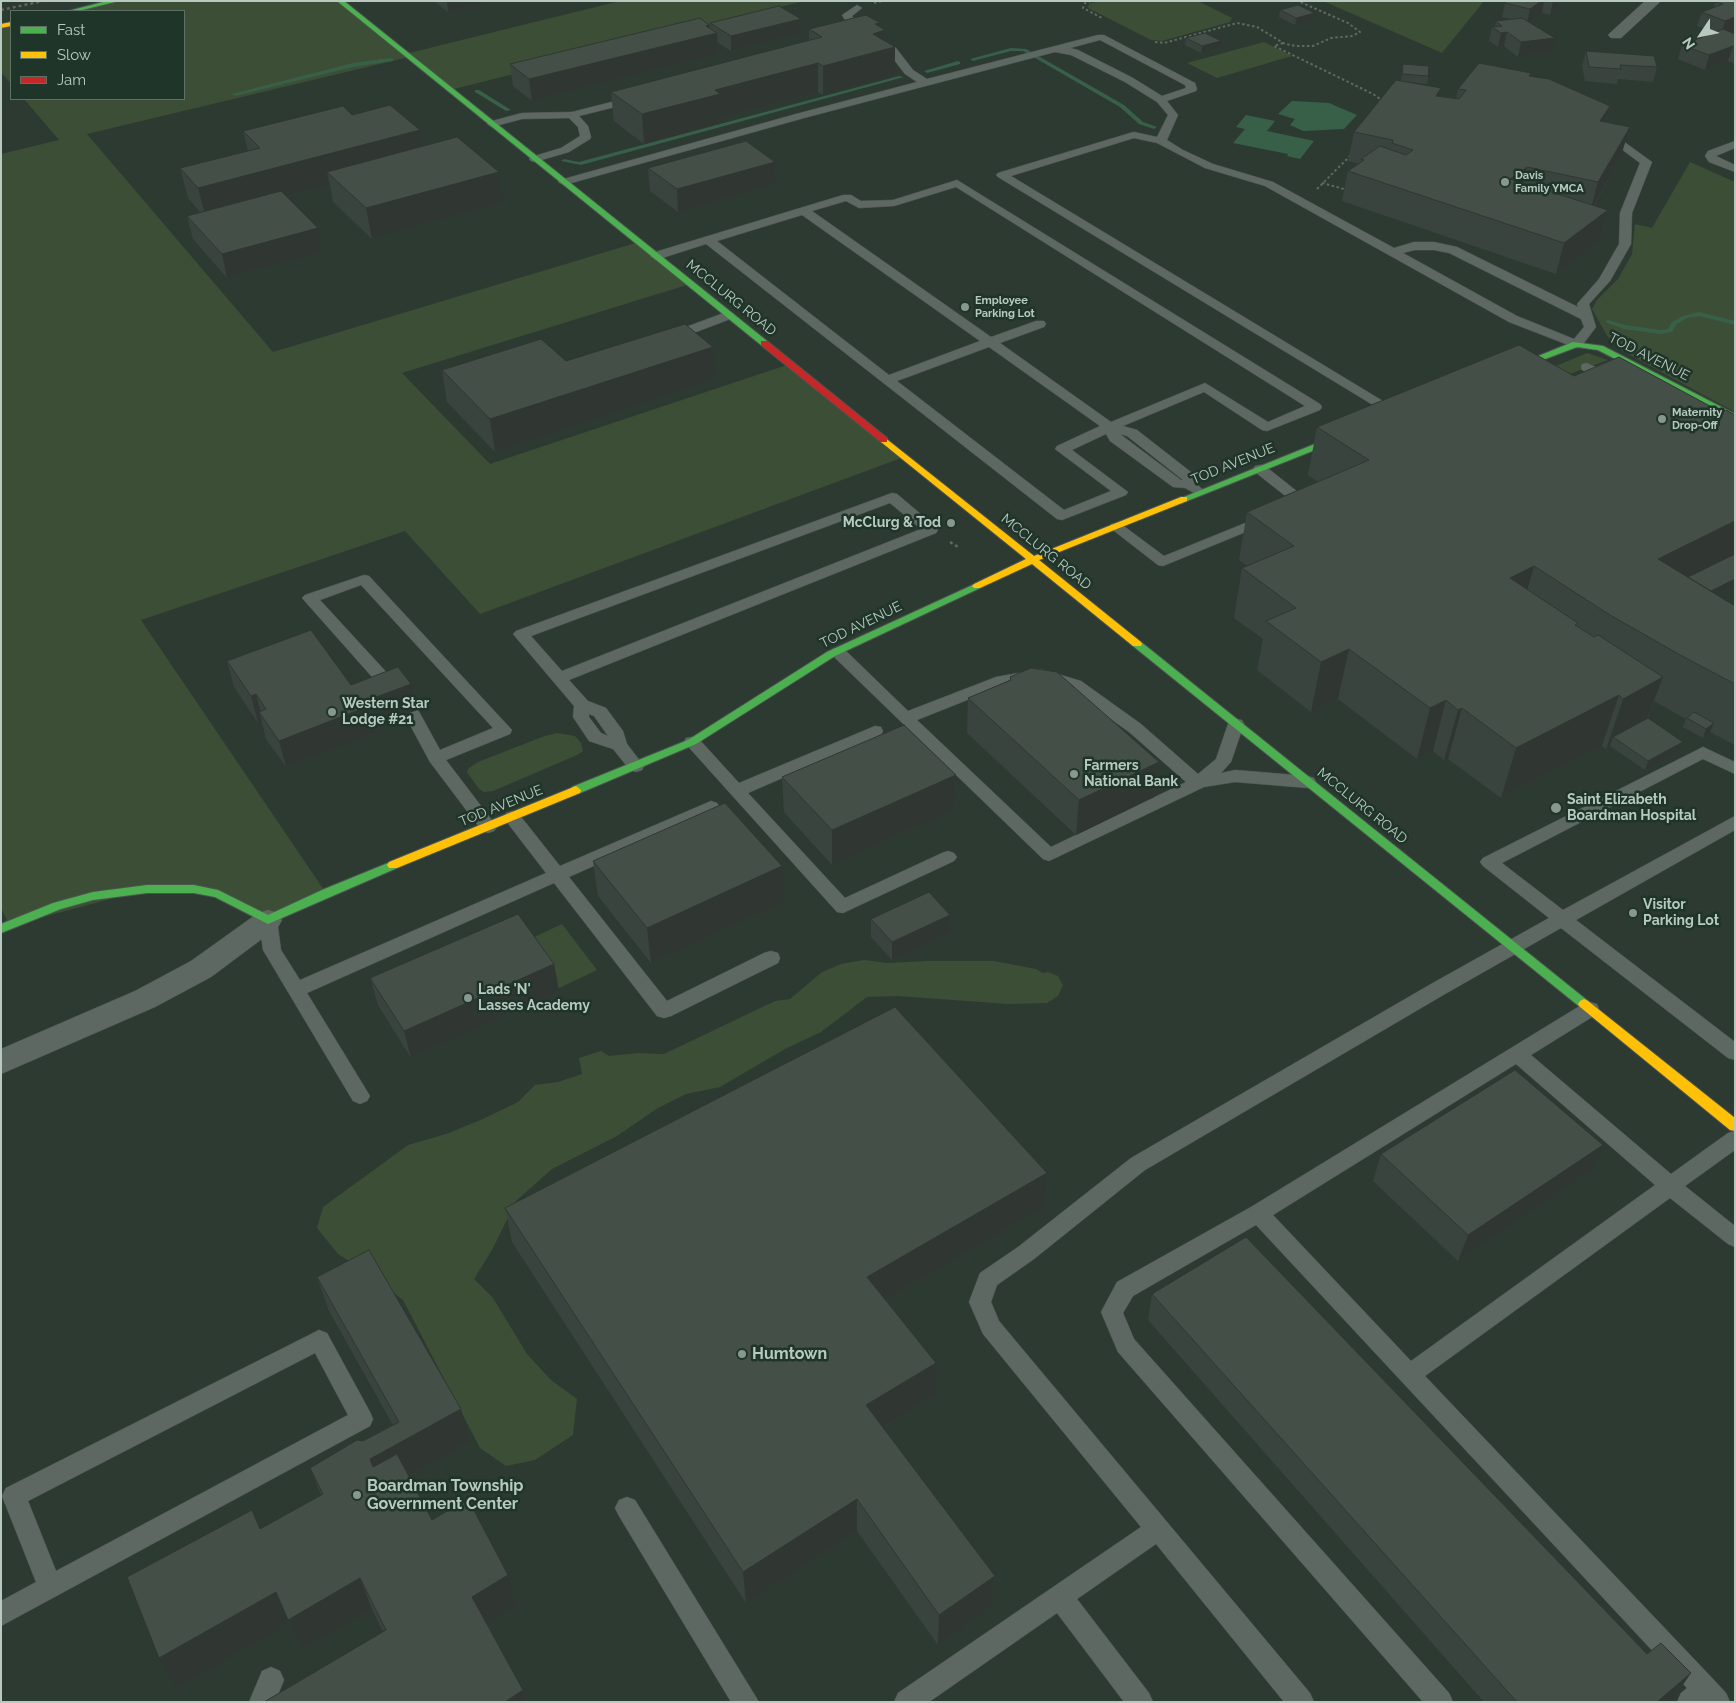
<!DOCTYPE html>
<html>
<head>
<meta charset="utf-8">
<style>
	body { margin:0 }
	#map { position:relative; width:1736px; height:1703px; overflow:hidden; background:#2d3a32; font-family:Raleway,sans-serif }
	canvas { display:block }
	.frame { position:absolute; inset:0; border:2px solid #b8cac0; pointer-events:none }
	.legend { position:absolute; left:10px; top:10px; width:175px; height:90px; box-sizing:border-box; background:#203529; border:1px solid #5d7165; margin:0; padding:6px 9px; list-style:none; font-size:15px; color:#b8cac0 }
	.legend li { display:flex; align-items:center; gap:10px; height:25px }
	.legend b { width:25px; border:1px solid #5d7165 }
	.north { position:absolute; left:1676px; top:10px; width:50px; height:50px; -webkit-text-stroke:4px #203529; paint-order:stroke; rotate:236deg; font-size:14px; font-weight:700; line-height:20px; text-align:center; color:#b8cac0 }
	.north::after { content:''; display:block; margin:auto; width:18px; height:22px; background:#b8cac0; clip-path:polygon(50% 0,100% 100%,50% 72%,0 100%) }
</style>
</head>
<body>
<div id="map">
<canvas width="1736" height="1703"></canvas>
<div class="frame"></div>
<ul class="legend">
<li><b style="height:6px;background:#4caf50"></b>Fast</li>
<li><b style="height:6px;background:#ffc107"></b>Slow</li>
<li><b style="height:6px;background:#c62828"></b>Jam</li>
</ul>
<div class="north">N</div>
</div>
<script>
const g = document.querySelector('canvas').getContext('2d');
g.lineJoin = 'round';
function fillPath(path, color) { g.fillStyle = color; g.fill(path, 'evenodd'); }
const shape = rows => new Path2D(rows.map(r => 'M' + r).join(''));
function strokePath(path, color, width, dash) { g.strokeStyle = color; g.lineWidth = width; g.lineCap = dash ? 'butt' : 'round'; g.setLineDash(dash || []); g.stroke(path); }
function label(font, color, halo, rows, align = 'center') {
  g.font = font + ' Raleway,sans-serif'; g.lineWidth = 5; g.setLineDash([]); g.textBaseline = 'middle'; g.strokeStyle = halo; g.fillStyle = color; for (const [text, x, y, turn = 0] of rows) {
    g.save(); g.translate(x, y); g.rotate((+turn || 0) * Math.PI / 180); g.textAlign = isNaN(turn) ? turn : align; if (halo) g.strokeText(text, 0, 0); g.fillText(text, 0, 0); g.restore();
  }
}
fillPath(shape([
	[116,1,340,1,405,54,620,1,804,1,450,90,409,57,87,134,273,352,639,242,690,284,402,373,490,464,790,364,904,457,480,614,405,531,141,620,326,893,268,920,218,894,147,889,10,926,1,908,1,154,59,140,24,99,184,99,184,11,71,11],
	[1099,1,1198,1,1232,18,1230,22,1162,41,1151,40,1088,8,1089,4],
	[1323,1,1484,1,1442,53],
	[11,24,11,84,1,72,1,26],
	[1264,42,1292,56,1217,78,1187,63],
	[1690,162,1735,182,1735,412,1617,348,1606,334,1592,309,1597,300,1618,279,1632,254,1635,224,1652,228],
	[1587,353,1608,360,1564,376,1551,368],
	[557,733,575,736,581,743,583,751,577,755,493,791,484,792,479,789,467,772,469,768,478,762,542,737],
	[562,924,597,970,557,989,524,942],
	[864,960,888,963,927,961,994,961,1036,969,1043,973,1048,972,1058,976,1063,985,1058,996,1047,1003,1008,1004,897,996,867,997,821,1032,785,1049,720,1087,686,1094,658,1108,617,1136,552,1169,516,1201,492,1250,474,1279,493,1298,527,1354,551,1380,577,1399,573,1435,535,1460,506,1466,480,1448,403,1300,370,1274,338,1254,317,1228,323,1207,408,1145,446,1134,483,1119,518,1102,535,1085,558,1082,582,1074,579,1058,601,1051,609,1056,638,1053,664,1054,775,1001,790,999,822,972,841,964]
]), '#3c4e35');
fillPath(shape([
	[1292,101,1329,103,1357,115,1344,129,1303,131,1290,125,1295,119,1278,114],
	[1246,115,1275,121,1267,131,1314,141,1300,159,1287,156,1288,154,1233,143,1245,129,1236,127]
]), '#386049');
fillPath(shape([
	[1011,48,1026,49,1124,105,1143,122,1157,127,1154,129,1139,124,1120,107,1023,51,1011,51,973,61,970,59,1011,48],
	[391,58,393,59,393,61,353,67,235,96,232,94,353,63,391,58],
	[958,61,960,62,960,64,927,73,924,71,958,61],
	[899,76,904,77,581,165,561,161,564,159,579,162,899,76],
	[475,90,479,90,511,110,506,111,475,92,475,90],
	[1699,312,1735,321,1735,325,1699,316,1687,318,1677,324,1672,332,1660,334,1624,329,1605,322,1608,320,1625,325,1660,330,1668,329,1672,322,1683,316,1699,312]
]), '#386049');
const lane = shape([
	[857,5,862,8,852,16,856,23,896,48,913,70,927,79,1098,35,1104,35,1195,83,1197,89,1196,91,1167,101,1178,115,1167,140,1183,150,1213,164,1273,182,1394,248,1414,242,1434,242,1457,247,1578,307,1577,304,1599,279,1619,244,1620,213,1640,163,1600,133,1605,130,1609,131,1652,162,1632,213,1631,244,1610,281,1589,304,1596,327,1581,347,1576,348,1509,322,1265,186,1205,168,1157,143,1134,138,1011,176,1401,412,1403,415,1401,418,1396,419,998,177,996,175,998,173,1130,133,1134,132,1157,137,1168,115,1157,102,1125,82,1071,55,1055,52,804,118,568,184,564,185,558,182,560,180,796,114,917,82,905,74,888,52,849,27,842,15,857,5],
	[1100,40,1185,85,1186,88,1162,96,1133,78,1078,50,1070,48,1100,40],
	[1415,250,1434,250,1449,253,1581,319,1584,327,1574,339,1517,316,1403,253,1415,250],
	[635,96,639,97,640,99,639,101,579,116,588,126,591,137,590,139,569,152,535,162,531,161,529,159,531,157,561,148,580,136,578,127,569,118,522,119,492,127,487,124,488,122,522,113,572,112,635,96],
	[1735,141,1735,148,1716,156,1735,165,1735,172,1709,162,1705,156,1708,151,1735,141],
	[957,180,1320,404,1322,407,1320,410,1267,431,1262,430,1204,392,1123,426,1137,430,1196,476,1198,479,1196,483,1203,490,1201,493,1196,494,1185,488,1173,487,1110,441,1106,434,1072,450,1128,492,1126,495,1062,520,1057,519,706,244,656,260,650,256,652,253,843,195,851,195,861,201,893,200,957,180],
	[956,187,1305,406,1268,422,1205,383,1111,422,1000,343,1044,327,1046,324,1044,321,1036,321,991,337,812,211,846,201,859,208,894,206,956,187],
	[802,215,980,341,889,375,717,241,802,215],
	[989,347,1100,426,1057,446,1055,449,1111,491,1064,510,897,381,989,347],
	[1120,434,1127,436,1183,480,1181,480,1120,434],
	[729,311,735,315,733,318,675,340,667,340,665,337,667,334,729,311],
	[1587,363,1617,377,1619,380,1612,384,1607,383,1582,370,1581,367,1582,364,1587,363],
	[1260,465,1265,466,1308,500,1310,503,1308,506,1296,510,1291,509,1289,506,1293,502,1255,472,1253,469,1255,466,1260,465],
	[892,493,897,494,936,527,938,530,936,533,569,680,588,701,606,708,623,731,627,744,644,766,642,770,636,772,630,770,613,749,589,741,573,717,574,706,513,634,516,631,892,493],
	[890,503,921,529,562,671,531,636,890,503],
	[589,714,594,716,608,736,601,733,589,717,589,714],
	[1265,515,1270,516,1272,519,1270,522,1163,566,1158,565,1109,527,1111,524,1116,523,1121,524,1164,556,1265,515],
	[364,575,369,576,512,730,510,734,446,760,494,823,497,827,494,831,488,833,482,831,430,762,403,712,405,708,411,707,417,708,440,750,493,728,361,585,320,600,400,687,402,691,400,695,388,695,302,598,305,595,364,575],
	[838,647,844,649,908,711,996,677,1041,669,1081,681,1141,724,1198,774,1216,759,1228,724,1230,720,1236,719,1242,720,1244,724,1231,762,1221,773,1235,770,1308,776,1314,778,1316,782,1314,786,1308,788,1235,782,1204,787,1049,861,1043,859,832,655,830,652,832,649,838,647],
	[1040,679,1069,689,1129,732,1186,782,1051,847,917,720,1005,685,1040,679],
	[875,726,881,727,883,731,881,735,748,793,845,898,942,853,948,851,954,853,957,857,954,861,843,913,837,912,684,742,686,738,692,737,698,738,739,783,875,726],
	[1703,747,1735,762,1735,774,1703,759,1502,863,1563,910,1735,816,1735,830,1576,920,1735,1042,1735,1060,1728,1058,1561,928,1445,994,1145,1170,1034,1259,997,1285,991,1302,999,1321,1310,1693,1314,1702,1284,1702,1156,1544,1077,1599,1149,1693,1153,1702,1124,1702,1057,1613,929,1702,894,1702,898,1693,1141,1527,983,1334,969,1302,980,1273,1018,1247,1131,1158,1431,984,1549,918,1483,866,1480,862,1483,858,1703,747],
	[711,801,717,803,720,807,717,811,569,877,667,1001,764,953,771,951,778,953,780,958,778,963,671,1016,664,1018,657,1016,554,883,307,993,370,1096,367,1101,360,1104,353,1101,263,950,259,920,262,915,268,913,274,915,277,920,281,950,300,980,546,873,506,821,503,817,506,813,512,811,518,813,560,866,711,801],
	[1590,1002,1597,1004,1599,1009,1597,1014,1531,1055,1671,1174,1728,1133,1735,1131,1735,1150,1685,1186,1735,1226,1735,1247,1728,1244,1670,1198,1425,1376,1714,1680,1726,1693,1730,1702,1677,1702,1681,1693,1687,1688,1256,1225,1133,1296,1123,1313,1134,1339,1449,1693,1453,1702,1423,1702,1118,1352,1101,1312,1117,1282,1251,1207,1583,1004,1590,1002],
	[1516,1064,1655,1185,1411,1361,1273,1215,1516,1064],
	[319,1330,327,1333,370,1412,373,1419,370,1426,1,1626,1,1601,36,1582,2,1496,6,1488,319,1330],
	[315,1353,348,1415,56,1571,28,1501,315,1353],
	[627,1497,635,1500,759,1702,731,1702,619,1516,615,1508,619,1500,627,1497],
	[271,1667,280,1671,284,1680,275,1702,249,1702,262,1671,271,1667]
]);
const street = shape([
	[1645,1,1661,1,1621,38,1611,38,1608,35,1611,32,1645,1],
	[268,910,278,913,282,920,278,927,211,977,155,1007,1,1074,1,1049,135,991,191,961,258,913,268,910]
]);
const fast = shape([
	[107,1,119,1,78,11,68,11,107,1],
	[337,1,344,1,767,341,767,345,761,345,337,1],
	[1573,342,1603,346,1735,414,1735,421,1598,350,1577,347,1508,373,1505,374,1501,371,1573,342],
	[1347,431,1351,434,1350,436,1187,501,1184,502,1179,499,1347,431],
	[977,583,982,586,980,588,835,656,696,744,580,793,576,794,571,790,572,787,688,740,827,652,977,583],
	[1137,641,1141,642,1588,1001,1590,1004,1588,1007,1580,1007,1133,646,1132,644,1137,641],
	[393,861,399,865,397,868,268,924,215,897,194,893,147,893,93,900,61,909,1,933,1,924,53,903,93,892,147,885,194,885,218,890,268,915,322,890,393,861]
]);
const slow = shape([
	[11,22,11,26,1,28,1,24,11,22],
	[884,437,1034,556,1181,497,1187,497,1187,501,1039,560,1141,642,1142,644,1141,646,1133,646,1032,564,980,588,974,588,972,586,974,584,1026,559,881,442,880,440,884,437],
	[576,786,581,790,580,793,397,868,389,868,387,865,389,862,576,786],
	[1584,999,1588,1001,1735,1118,1735,1131,1730,1130,1580,1007,1578,1004,1580,1001,1584,999]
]);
const jam = shape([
	[761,341,767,341,887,438,887,442,881,442,761,345,761,341]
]);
strokePath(lane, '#4b544f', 1);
strokePath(street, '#4b544f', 1);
strokePath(fast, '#4b544f', 2);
strokePath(slow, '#4b544f', 2);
strokePath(jam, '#4b544f', 2);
strokePath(shape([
	[1091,1,1085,3,1083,8,1102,18],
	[874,3,882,1],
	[1155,42,1164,43,1237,23,1257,27,1285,44,1296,46,1313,46,1331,38,1352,36,1360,32,1348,23,1298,1],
	[1283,43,1274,46,1373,94,1383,101],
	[1322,183,1348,190],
	[1317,189,1351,155]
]), '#5f6963', 2, [2.5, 2.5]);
strokePath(shape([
	[950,542,958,547]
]), '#5f6963', 2.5, [3, 3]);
fillPath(lane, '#5d6862');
fillPath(street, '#5d6862');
fillPath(fast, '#4caf50');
fillPath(slow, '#ffc107');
fillPath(jam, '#c62828');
strokePath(shape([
	[1,10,43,1]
]), '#5c6762', 2.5, [3, 3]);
fillPath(shape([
	[434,1,493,1,448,12],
	[1507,1,1560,1,1558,9,1550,15,1542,13,1529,22,1551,53,1518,57,1504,46,1498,47,1489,41,1492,27,1495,26,1496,21,1511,19,1502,17,1505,3],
	[1735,1,1729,32,1735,34,1735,62,1733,63,1728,61,1705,70,1678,59,1682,45,1715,33,1697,26,1702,12,1714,8,1715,2],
	[1280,10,1314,20,1295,25,1279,17],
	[801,19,801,33,731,51,717,42,718,54,532,101,513,86,510,64,709,25,710,28,710,23],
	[880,23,880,27,885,30,885,41,895,75,823,95,818,92,721,118,721,123,644,144,614,121,611,92,809,41,809,29],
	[1186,38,1220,48,1201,53,1185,45],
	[1586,51,1657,67,1653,82,1618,79,1617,84,1585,81,1582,66],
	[1403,64,1428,76,1427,84,1406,82,1440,96,1456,98,1458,89,1530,76,1610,106,1606,122,1621,156,1594,206,1608,210,1599,241,1556,274,1342,201,1348,171,1359,164,1348,161,1354,132,1401,81],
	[352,115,420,130,423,146,503,202,372,239,333,202,330,185,286,197,322,252,227,278,193,239,187,216,200,212,188,198,180,168,248,151,243,131],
	[775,162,776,184,678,212,650,191,648,168],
	[566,361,715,379,495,452,447,402,442,370],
	[1574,376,1721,412,1735,415,1735,586,1717,595,1735,606,1735,745,1710,732,1703,738,1683,727,1686,719,1654,701,1648,718,1680,751,1645,770,1610,746,1606,749,1602,746,1501,798,1448,759,1444,760,1433,751,1417,759,1338,699,1311,712,1257,670,1263,639,1234,618,1242,568,1247,566,1239,560,1247,512,1318,482,1308,475,1317,427],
	[227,661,351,685,417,710,379,725,381,731,286,767,266,739,262,722,258,723,234,687],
	[1010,677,1159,762,1154,797,1076,835,967,733,968,698,1010,680],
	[956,775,954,810,832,865,784,812,782,777],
	[593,861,784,902,651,963,598,896],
	[950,915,950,933,892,960,871,937,871,919],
	[554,964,559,991,411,1058,378,1005,370,978],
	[1381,1154,1591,1171,1458,1261,1373,1181],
	[505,1208,1043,1208,886,1300,934,1396,883,1428,995,1576,992,1607,938,1645,857,1531,746,1603,512,1242],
	[317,1277,470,1442,409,1476,432,1520,508,1575,517,1606,487,1624,523,1690,527,1702,264,1702,383,1632,372,1609,303,1650,290,1623,177,1688,261,1529,321,1495,310,1468,393,1425,329,1311],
	[1152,1294,1647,1654,1691,1673,1675,1696,1668,1702,1484,1702,1148,1320]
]), '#3a443e');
fillPath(shape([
	[447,1,493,1,448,12],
	[1541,1,1544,1,1542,13,1527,23,1530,9],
	[1553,1,1560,1,1558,9,1550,15],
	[1315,13,1314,20,1295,25,1296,18],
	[1735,17,1735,30,1721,35,1725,21],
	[801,19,801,33,731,51,731,36],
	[880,23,880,32,885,30,885,50,895,47,895,75,823,95,823,66,873,34,875,24],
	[709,25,710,35,717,33,718,54,532,101,529,79],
	[1507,32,1504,46,1498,47,1501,33],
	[1555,38,1551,53,1518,57,1521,42],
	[1221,41,1220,48,1201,53,1202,46],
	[1733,46,1728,61,1705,70,1709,55],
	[818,63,818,92,721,118,721,123,644,144,642,114,715,90],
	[1441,88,1435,118,1436,96],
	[1610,106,1602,135,1600,121],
	[1630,127,1621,156,1590,212,1598,182],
	[420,130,425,160,327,172,330,185,206,218,198,188],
	[775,162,776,184,678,212,677,189],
	[1527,167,1519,197,1510,179],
	[499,172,503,202,372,239,366,208],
	[1608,210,1599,241,1556,274,1564,243],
	[318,228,322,252,227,278,222,254],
	[713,347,715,379,495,452,490,419],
	[1735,521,1735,561,1668,594,1658,559],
	[1534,566,1520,616,1510,578],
	[1735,579,1735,586,1681,613,1684,604],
	[1349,649,1338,699,1311,712,1321,662],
	[1663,677,1644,727,1613,737,1610,746,1606,749,1623,699],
	[411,684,417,710,379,725,381,731,286,767,279,741,371,699],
	[256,694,262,717,259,712,262,722,258,723,251,696],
	[1619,695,1602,746,1501,798,1516,748],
	[1446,700,1433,751,1417,759,1430,708],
	[1462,708,1448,759,1444,760,1458,710],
	[1714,723,1710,732,1703,738,1706,729],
	[1683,742,1680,751,1645,770,1648,761],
	[1159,762,1154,797,1076,835,1079,800],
	[956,775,954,810,832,865,832,830],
	[782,866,784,902,651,963,647,928],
	[950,915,950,933,892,960,892,942],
	[554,964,559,991,411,1058,404,1031],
	[1603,1145,1591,1171,1458,1261,1468,1235],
	[1047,1173,1043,1208,867,1311,867,1277],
	[936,1363,934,1396,866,1438,866,1405],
	[461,1409,470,1442,382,1491,370,1459],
	[857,1499,857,1531,746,1603,743,1572],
	[508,1575,517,1606,482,1627,472,1597],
	[995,1576,992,1607,938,1645,939,1615],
	[360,1578,372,1609,303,1650,290,1623,177,1688,159,1658,276,1592],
	[1691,1673,1675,1696,1668,1702,1657,1702],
	[523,1690,527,1702,505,1702]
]), '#303732');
const building = shape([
	[1507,1,1541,1,1530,9,1505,3,1507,1],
	[1717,1,1735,1,1735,17,1725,21,1702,12,1723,4,1715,2,1717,1],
	[1298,5,1315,13,1296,18,1280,10,1298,5],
	[779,6,801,19,731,36,710,23,779,6],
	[866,15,880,23,875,24,885,30,873,34,895,47,823,66,818,63,715,90,720,94,642,114,611,92,822,37,809,29,866,15],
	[700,18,709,25,706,26,717,33,529,79,510,64,700,18],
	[1522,18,1555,38,1521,42,1507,32,1501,33,1492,27,1502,26,1496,21,1522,18],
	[1723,29,1735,34,1735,47,1733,46,1709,55,1682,45,1723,29],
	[1205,33,1221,41,1202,46,1186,38,1205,33],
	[1586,51,1654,56,1657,67,1620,65,1621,69,1589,67,1586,51],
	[1479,63,1531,73,1529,76,1549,79,1610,106,1600,121,1630,127,1598,182,1527,167,1510,179,1608,210,1564,243,1348,171,1364,160,1361,159,1380,146,1406,155,1413,150,1392,143,1393,140,1354,132,1396,80,1441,88,1436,96,1459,99,1466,90,1458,89,1479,63],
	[1403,64,1429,66,1428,76,1402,74,1403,64],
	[390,105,420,130,198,188,180,168,260,148,243,131,343,106,352,115,390,105],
	[457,137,499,172,366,208,327,172,457,137],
	[746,141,775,162,677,189,648,168,746,141],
	[281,191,318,228,222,254,187,216,281,191],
	[685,324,713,347,490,419,442,370,541,339,566,361,685,324],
	[1519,345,1574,376,1619,357,1721,412,1726,410,1735,415,1735,521,1658,559,1735,606,1735,684,1682,656,1610,615,1534,566,1510,578,1578,623,1575,625,1594,637,1598,635,1663,677,1623,699,1619,695,1516,748,1462,708,1458,710,1446,700,1430,708,1349,649,1321,662,1266,621,1296,608,1242,568,1294,546,1247,512,1369,460,1317,427,1519,345],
	[1735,554,1735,579,1711,591,1688,577,1735,554],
	[311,630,351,685,398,667,411,684,371,699,374,704,279,741,259,712,266,709,256,694,251,696,227,661,311,630],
	[1031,668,1057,672,1159,762,1079,800,968,698,1011,680,1010,677,1031,668],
	[1694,712,1714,723,1706,729,1687,718,1694,712],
	[1648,718,1683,742,1648,761,1613,737,1648,718],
	[904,725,956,775,832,830,782,777,904,725],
	[725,803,782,866,647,928,593,861,725,803],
	[929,892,950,915,892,942,871,919,929,892],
	[518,914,554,964,404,1031,370,978,518,914],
	[895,1007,1047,1173,867,1277,936,1363,866,1405,995,1576,939,1615,857,1499,743,1572,505,1208,895,1007],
	[1515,1070,1603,1145,1468,1235,1381,1154,1515,1070],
	[1246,1237,1647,1654,1661,1643,1691,1673,1657,1702,1517,1702,1152,1294,1246,1237],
	[369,1250,461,1409,370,1459,373,1467,397,1454,432,1520,468,1499,508,1575,472,1597,523,1690,505,1702,264,1702,386,1630,360,1578,288,1620,276,1592,159,1658,127,1577,252,1510,260,1529,323,1494,310,1468,357,1440,363,1441,399,1422,317,1277,369,1250]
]);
fillPath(building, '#444f48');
strokePath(building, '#303732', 1);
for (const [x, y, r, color] of [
	[1505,182,5,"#87988e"],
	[965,307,5,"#87988e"],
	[1662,419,5,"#87988e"],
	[951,523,5,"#87988e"],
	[332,712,5,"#87988e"],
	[1074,774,5,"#87988e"],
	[1556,808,6,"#87988e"],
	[1633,913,5,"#87988e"],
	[468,998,5,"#87988e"],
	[742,1354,5,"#87988e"],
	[357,1495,5,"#87988e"]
]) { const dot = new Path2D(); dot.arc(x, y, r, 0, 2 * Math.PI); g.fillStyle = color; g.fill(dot); strokePath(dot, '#203529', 2); }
label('bold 11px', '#b8cac0', '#203529', [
	["Davis",1515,176],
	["Family YMCA",1515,189],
	["Employee",975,301],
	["Parking Lot",975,314],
	["Maternity",1672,413],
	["Drop-Off",1672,426]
], 'left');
label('14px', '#b8cac0', '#203529', [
	["MCCLURG ROAD",731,298,39],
	["TOD AVENUE",1649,357,27],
	["TOD AVENUE",1233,464,-22],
	["MCCLURG ROAD",1046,552,39],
	["TOD AVENUE",861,625,-26],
	["TOD AVENUE",501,806,-22],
	["MCCLURG ROAD",1362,806,39]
]);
label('bold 14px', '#b8cac0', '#203529', [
	["McClurg & Tod",941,523,"right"],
	["Western Star",342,704],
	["Lodge #21",342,720],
	["Farmers",1084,766],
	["National Bank",1084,782],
	["Saint Elizabeth",1567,800],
	["Boardman Hospital",1567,816],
	["Visitor",1643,905],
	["Parking Lot",1643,921],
	["Lads 'N'",478,990],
	["Lasses Academy",478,1006]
], 'left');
label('bold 16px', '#b8cac0', '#203529', [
	["Humtown",752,1354],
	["Boardman Township",367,1486],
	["Government Center",367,1504]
], 'left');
</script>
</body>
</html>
